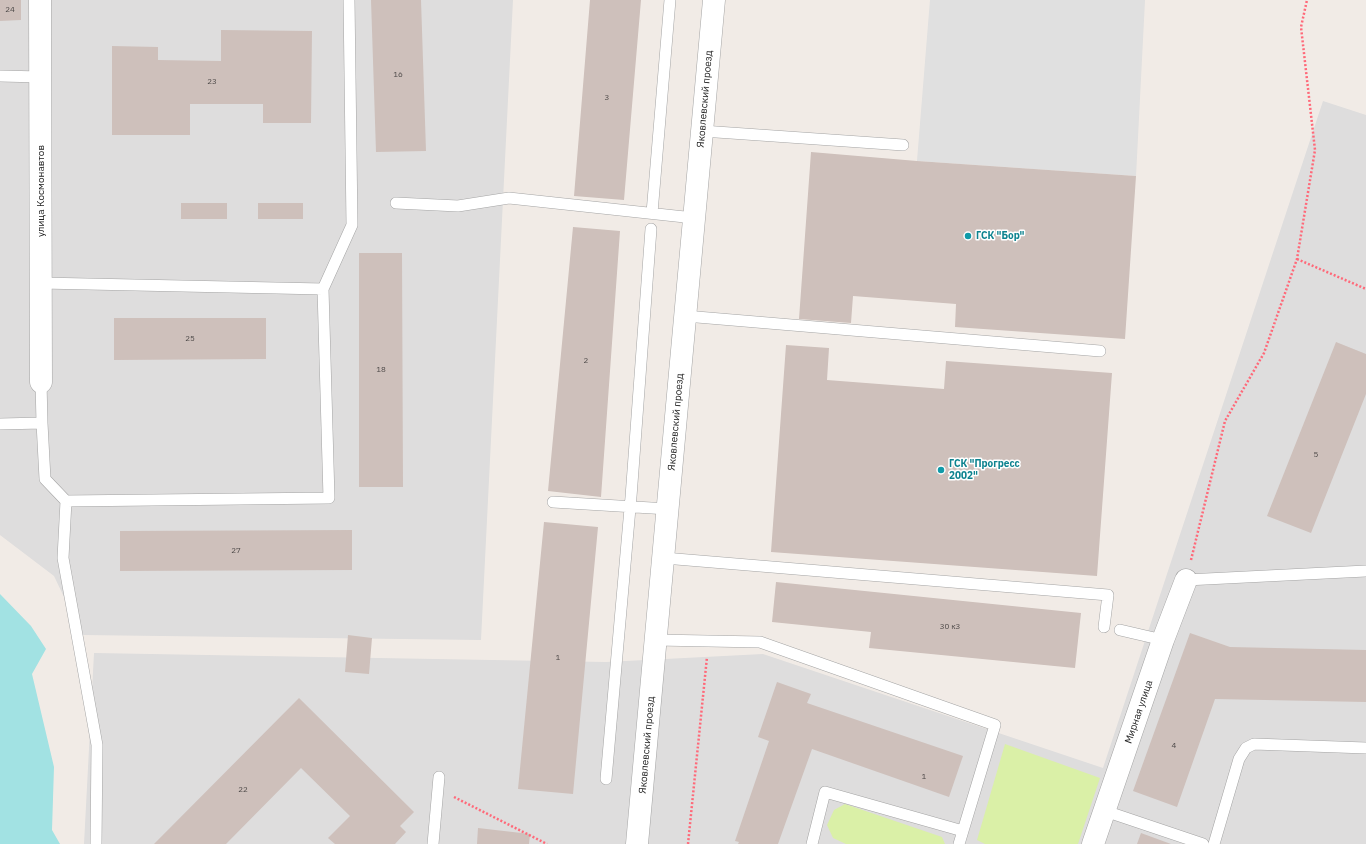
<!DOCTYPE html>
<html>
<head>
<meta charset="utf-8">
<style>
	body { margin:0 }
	canvas { display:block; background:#f1ebe6 }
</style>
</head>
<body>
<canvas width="1366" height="844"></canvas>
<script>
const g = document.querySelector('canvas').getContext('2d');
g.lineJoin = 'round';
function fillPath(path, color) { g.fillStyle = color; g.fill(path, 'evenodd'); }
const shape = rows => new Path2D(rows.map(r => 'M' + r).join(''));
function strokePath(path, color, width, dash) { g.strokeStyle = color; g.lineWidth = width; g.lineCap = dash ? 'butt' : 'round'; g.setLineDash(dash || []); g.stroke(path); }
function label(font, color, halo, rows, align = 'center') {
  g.font = font + ' "IBM Plex Sans",sans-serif'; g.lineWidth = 3; g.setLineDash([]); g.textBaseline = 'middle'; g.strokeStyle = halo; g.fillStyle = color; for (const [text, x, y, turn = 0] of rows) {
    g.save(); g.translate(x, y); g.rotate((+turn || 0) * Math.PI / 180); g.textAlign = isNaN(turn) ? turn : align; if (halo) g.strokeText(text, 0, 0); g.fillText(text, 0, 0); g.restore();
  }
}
fillPath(shape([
	[0,0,513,0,481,640,82,635,54,576,0,535],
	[1323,101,1366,115,1366,844,84,844,94,653,606,662,763,654,1103,768]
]), '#dedddd');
fillPath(shape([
	[1005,744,1100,778,1078,844,985,844,977,840],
	[845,804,942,837,945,844,846,844,833,838,827,825,834,810]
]), '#daf0a7');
fillPath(shape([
	[930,0,1145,0,1136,176,917,161]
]), '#e0e0e0');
fillPath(shape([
	[0,594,31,626,46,649,32,674,54,767,52,830,60,844,0,844]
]), '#a2e2e3');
fillPath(shape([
	[0,0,21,0,21,20,0,21],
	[371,0,421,0,426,151,376,152],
	[590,0,641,0,624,200,574,196],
	[221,30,312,31,311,123,263,123,263,104,190,104,190,135,112,135,112,46,158,47,158,60,221,61],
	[811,152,917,161,1136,176,1125,339,955,327,956,304,853,296,851,323,799,319],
	[181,203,227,203,227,219,181,219],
	[258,203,303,203,303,219,258,219],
	[573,227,620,231,601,497,548,491],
	[359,253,402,253,403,487,359,487],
	[114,318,266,318,266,359,114,360],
	[1336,342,1366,354,1366,394,1311,533,1267,516],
	[786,345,829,348,827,380,944,389,946,361,1112,373,1097,576,771,552],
	[544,522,598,527,573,794,518,789],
	[352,530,352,570,120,571,120,531],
	[776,582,1081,613,1075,668,869,648,871,632,772,622],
	[1190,633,1230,647,1366,650,1366,702,1215,699,1177,807,1133,791],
	[348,635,372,638,369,674,345,672],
	[777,682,811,694,807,703,963,756,949,797,812,749,778,844,738,844,739,842,735,841,769,741,758,737],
	[299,698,414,812,400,826,406,832,395,844,335,844,328,838,350,816,301,768,226,844,154,844],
	[478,828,530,834,529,844,477,844],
	[1141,833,1171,844,1137,844]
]), '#cec0bb');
const lane = shape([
	[0,76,41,77],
	[702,131,903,145],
	[396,203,458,206,509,198,694,218],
	[652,213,670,0],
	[41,283,323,289,329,498,66,501,45,479,42,423],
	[323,289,352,225,349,0],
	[685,316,1100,351],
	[0,424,42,423,41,382],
	[66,501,63,558,97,745,96,844],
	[553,502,668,509],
	[664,558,1108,595,1104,627],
	[1186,580,1366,571],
	[1120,630,1163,640],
	[656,640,760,642,995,725,959,844],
	[606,779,631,497,651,229],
	[1105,811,1203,844],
	[433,844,439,777],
	[812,844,825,792,963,831],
	[1214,844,1239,759,1246,748,1254,744,1366,748]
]);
const street = shape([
	[40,0,41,382],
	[637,844,714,0],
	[1093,844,1163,640,1186,580]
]);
strokePath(lane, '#a4a4a4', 12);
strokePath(street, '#a4a4a4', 23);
strokePath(shape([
	[1297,259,1366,289],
	[1191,560,1225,421,1264,353,1297,259,1315,150,1301,27,1307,0],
	[454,797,547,844],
	[688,844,707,657]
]), '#ff6979', 2.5, [2, 2]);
strokePath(lane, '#fff', 11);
strokePath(street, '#fff', 22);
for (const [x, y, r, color] of [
	[968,236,4,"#0f9aa8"],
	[941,470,4,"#0f9aa8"]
]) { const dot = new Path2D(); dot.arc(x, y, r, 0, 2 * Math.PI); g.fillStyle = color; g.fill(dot); strokePath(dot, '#fff', 1.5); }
label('8px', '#4c4847', null, [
	["24",10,10],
	["16",398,75],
	["23",212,82],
	["3",607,98],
	["25",190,339],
	["2",586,361],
	["18",381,370],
	["5",1316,455],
	["27",236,551],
	["30 к3",950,627],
	["1",558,658],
	["4",1174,746],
	["1",924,777],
	["22",243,790]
]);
label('10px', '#202020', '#fff', [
	["Яковлевский проезд",705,99,-85],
	["улица Космонавтов",41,191,-90],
	["Яковлевский проезд",676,422,-85],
	["Мирная улица",1139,712,-71],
	["Яковлевский проезд",647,745,-85]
]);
label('bold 10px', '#0d838f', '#fff', [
	["ГСК \"Бор\"",976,236],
	["ГСК \"Прогресс",949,464],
	["2002\"",949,476]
], 'left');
</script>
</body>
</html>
